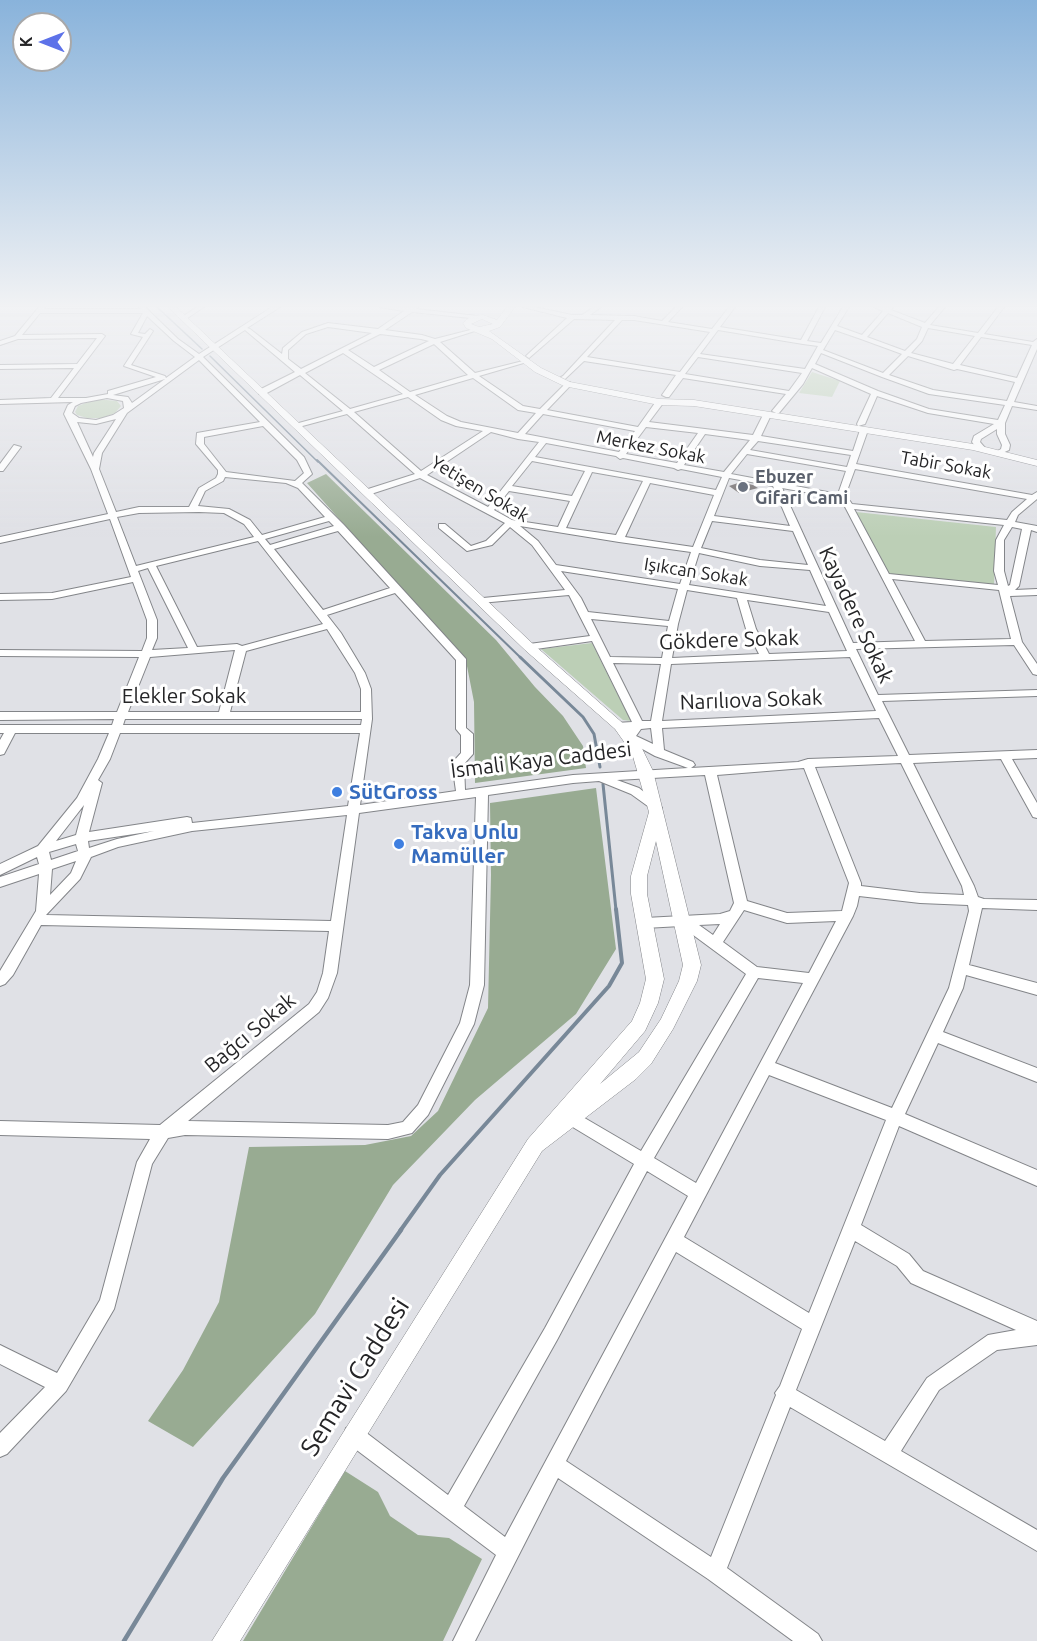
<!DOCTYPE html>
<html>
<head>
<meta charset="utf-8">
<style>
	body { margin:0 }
	#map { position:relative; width:1037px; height:1641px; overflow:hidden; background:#e0e1e6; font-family:Ubuntu,sans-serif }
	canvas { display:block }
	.north { position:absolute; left:12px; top:12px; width:60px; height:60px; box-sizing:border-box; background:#fff; border:2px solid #a8a8a9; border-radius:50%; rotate:270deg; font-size:16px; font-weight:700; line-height:24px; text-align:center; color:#252527 }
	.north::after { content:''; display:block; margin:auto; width:21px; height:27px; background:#5d72e9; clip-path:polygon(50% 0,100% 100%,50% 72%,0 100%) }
</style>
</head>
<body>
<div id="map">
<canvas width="1037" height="1641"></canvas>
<div class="north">K</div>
</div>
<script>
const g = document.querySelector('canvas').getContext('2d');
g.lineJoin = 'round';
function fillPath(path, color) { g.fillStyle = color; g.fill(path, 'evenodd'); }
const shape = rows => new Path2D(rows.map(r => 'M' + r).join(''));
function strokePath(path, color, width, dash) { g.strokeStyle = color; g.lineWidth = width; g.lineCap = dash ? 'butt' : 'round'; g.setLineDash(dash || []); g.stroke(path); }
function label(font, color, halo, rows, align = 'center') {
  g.font = font + ' Ubuntu,sans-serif'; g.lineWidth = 6; g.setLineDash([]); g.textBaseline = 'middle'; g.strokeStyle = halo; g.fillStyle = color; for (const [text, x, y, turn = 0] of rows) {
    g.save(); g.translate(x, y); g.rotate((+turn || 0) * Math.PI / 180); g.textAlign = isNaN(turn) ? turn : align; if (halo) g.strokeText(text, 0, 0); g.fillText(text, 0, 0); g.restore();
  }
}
fillPath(shape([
	[812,372,840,381,832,397,799,393],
	[96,399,117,401,121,406,115,413,102,418,87,418,77,415,75,412,78,406],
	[856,512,996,527,994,585,888,574],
	[592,643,631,721,623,720,541,649]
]), '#bccfb6');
fillPath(shape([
	[326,474,496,640,535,687,563,716,583,746,586,768,475,783,474,702,466,661,307,483],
	[596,788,616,949,576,1014,475,1100,393,1185,315,1314,193,1447,148,1421,183,1370,219,1302,249,1147,365,1145,411,1136,438,1111,488,1008,491,875,490,803],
	[345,1471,378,1492,390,1516,418,1535,449,1538,482,1559,443,1641,243,1641]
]), '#98ab92');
strokePath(shape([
	[157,307,202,349],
	[210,356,318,462]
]), '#788898', 1.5);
strokePath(shape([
	[317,460,522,659]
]), '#788898', 2);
strokePath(shape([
	[520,657,583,717,594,734,600,767],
	[603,784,616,910]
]), '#788898', 3);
strokePath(shape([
	[400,1231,440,1175,609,986,622,963,616,909]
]), '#788898', 4);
strokePath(shape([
	[124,1641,223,1478,401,1230]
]), '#788898', 4.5);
fillPath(shape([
	[741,482,753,485,758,488,739,493,729,486]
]), '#6f6a6b');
const minor = shape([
	[39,307,45,307,44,309,141,309,139,307,145,307,178,339,199,354,272,307,280,307,247,328,250,329,282,354,283,348,302,332,328,323,378,329,404,311,380,307,418,307,416,309,478,316,480,317,480,319,412,312,385,330,422,335,435,339,478,328,478,330,440,342,475,373,527,360,527,362,479,376,523,406,540,409,567,382,570,382,570,386,547,410,638,427,657,400,660,400,664,402,649,422,753,435,763,415,767,413,771,415,761,436,853,451,860,430,864,428,868,430,856,464,1032,495,1037,492,1037,499,1018,515,1015,522,1037,526,1037,532,1031,530,1019,586,1015,590,1037,589,1037,595,1010,596,1022,642,1037,664,1037,675,1033,674,1014,645,856,649,878,695,1037,690,1037,696,882,701,909,755,1037,750,1037,758,1012,759,1037,803,1037,818,1033,817,1001,759,913,763,974,886,978,897,984,899,1037,900,1037,910,982,908,969,965,1037,983,1037,995,966,975,963,988,943,1032,1037,1068,1037,1082,938,1043,905,1114,1037,1170,1037,1186,899,1126,861,1225,909,1254,923,1271,1037,1321,1037,1345,997,1350,939,1390,901,1451,1037,1530,1037,1551,790,1407,727,1568,818,1634,822,1641,793,1641,708,1579,558,1478,475,1641,453,1641,496,1555,346,1442,344,1435,346,1428,353,1426,360,1428,448,1495,545,1328,634,1164,566,1123,563,1118,566,1113,571,1111,576,1113,641,1151,746,974,681,926,645,928,640,927,638,923,640,919,645,918,720,914,730,911,734,903,705,775,617,780,639,788,660,805,662,808,656,812,631,794,599,781,573,783,488,795,484,985,474,1024,428,1115,412,1133,388,1139,185,1135,168,1138,152,1164,114,1309,66,1391,7,1454,0,1457,0,1433,45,1387,0,1364,0,1345,57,1373,100,1300,137,1162,150,1139,0,1135,0,1121,160,1125,309,1004,317,992,323,973,329,931,41,925,13,975,5,984,0,986,0,971,36,911,39,874,0,887,0,877,39,864,37,857,0,875,0,864,38,846,77,798,98,759,109,733,15,733,4,754,0,755,0,740,4,733,0,733,0,725,112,725,114,719,0,720,0,712,117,712,139,657,0,656,0,650,142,651,147,638,147,620,133,582,52,599,0,600,0,594,52,593,131,577,110,519,0,543,0,537,108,514,91,469,64,414,68,405,73,402,0,404,0,400,51,398,74,368,0,369,0,365,77,364,97,338,18,339,0,345,0,341,15,336,39,307],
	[40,313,143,313,131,334,143,337,124,366,156,377,108,391,108,394,86,398,58,398,105,336,102,334,22,335,40,313],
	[147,316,174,341,195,357,166,378,165,376,131,365,153,331,150,329,145,334,138,333,147,316],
	[328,327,372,333,301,369,288,359,288,350,306,334,328,327],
	[245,330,295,372,259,390,259,394,265,394,300,375,343,411,295,424,295,428,347,414,415,474,365,490,365,494,371,494,420,478,505,523,486,541,471,546,445,524,439,524,439,528,467,551,492,545,510,527,532,545,565,590,483,598,480,599,480,603,569,595,590,636,529,644,524,647,529,650,592,641,632,722,616,723,615,726,616,729,629,729,624,737,626,740,655,756,688,768,573,775,465,790,464,764,473,754,473,734,466,728,466,659,344,525,302,483,312,474,304,457,203,357,245,330],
	[380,334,421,339,429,341,374,367,348,350,380,334],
	[434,344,468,375,410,392,379,370,434,344],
	[343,353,403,394,350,409,305,373,343,353],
	[199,360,260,422,197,433,196,444,218,470,218,474,216,478,199,488,189,507,139,507,116,512,99,469,102,453,127,413,199,360],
	[473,378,518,410,536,413,518,433,461,422,447,416,415,395,473,378],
	[165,379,132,403,128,397,113,395,165,379],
	[408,397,441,420,456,426,483,431,421,471,354,412,408,397],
	[107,398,123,401,124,408,113,415,96,420,79,418,72,413,75,406,81,403,107,398],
	[543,414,635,431,619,452,525,434,543,414],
	[116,419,94,453,93,457,77,422,96,424,116,419],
	[263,426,297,460,304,473,295,481,226,472,204,444,204,437,263,426],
	[646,427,698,433,677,463,626,454,646,427],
	[491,432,518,439,539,442,488,507,427,475,491,432],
	[705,434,750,440,724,472,684,465,705,434],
	[758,441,851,455,847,467,750,450,758,441],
	[546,443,616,456,620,459,623,458,674,468,678,470,681,469,722,477,716,490,535,457,546,443],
	[747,454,846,471,838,494,731,474,747,454],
	[532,461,585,471,572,496,512,486,532,461],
	[855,469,1027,499,1012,512,1007,520,852,504,850,501,844,501,843,503,915,641,853,643,782,488,844,499,855,469],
	[592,472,643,481,616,535,566,528,592,472],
	[225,477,286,483,298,488,325,517,262,535,250,520,229,509,198,506,205,491,223,481,225,477],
	[729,478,773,486,790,526,714,516,729,478],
	[650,483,714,495,693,547,625,537,650,483],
	[509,491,570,501,558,527,512,520,494,510,509,491],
	[854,509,1004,525,996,540,994,571,998,585,889,574,854,509],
	[199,512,224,513,244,524,254,537,136,566,117,517,139,513,199,512],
	[329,521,334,526,270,545,265,539,329,521],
	[712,521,793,531,808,565,760,560,701,548,712,521],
	[520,526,619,542,691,552,680,584,556,565,538,541,520,526],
	[1012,527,1022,529,1010,585,1008,586,1004,571,1004,540,1012,527],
	[338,531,390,588,323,610,274,549,338,531],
	[258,541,323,624,242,646,237,644,197,647,156,566,258,541],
	[699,553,760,566,810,570,826,606,689,585,699,553],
	[148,568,188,648,152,650,157,638,157,620,138,571,148,568],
	[561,571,678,589,669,621,588,612,581,598,561,571],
	[892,579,999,590,1011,639,925,641,892,579],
	[687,590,737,598,746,629,759,654,672,658,678,624,687,590],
	[395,593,456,660,456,729,461,735,461,753,452,763,456,791,360,805,372,719,371,689,365,673,341,633,327,615,395,593],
	[747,600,829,612,847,651,769,654,756,629,747,600],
	[591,619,668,626,662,658,610,657,591,619],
	[327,629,355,673,361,689,361,712,230,712,246,651,327,629],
	[235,650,219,712,128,712,150,657,235,650],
	[850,657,876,711,662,721,671,664,850,657],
	[613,663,661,664,651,721,642,721,613,663],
	[879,718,898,756,808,759,798,762,691,768,695,765,693,762,664,750,662,728,879,718],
	[125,719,362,719,361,725,123,725,125,719],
	[651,728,653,744,636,736,641,729,651,728],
	[120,733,360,733,348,806,192,823,191,818,187,817,89,832,102,783,98,780,110,759,120,733],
	[901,763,962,886,964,895,920,893,861,886,861,883,815,767,901,763],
	[804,768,849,883,842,911,787,913,747,901,717,775,804,768],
	[476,797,470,985,460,1023,418,1105,403,1122,388,1125,188,1121,319,1012,328,998,337,973,359,813,476,797],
	[84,805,76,835,56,841,84,805],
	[347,815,331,921,46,915,80,879,91,857,118,847,192,831,347,815],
	[154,831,117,839,89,848,88,841,154,831],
	[76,844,78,851,51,860,49,852,76,844],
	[76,861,71,873,50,895,52,869,76,861],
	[859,896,920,903,968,905,969,911,949,988,892,1108,775,1063,853,916,857,906,859,896],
	[744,910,787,923,836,921,809,973,757,967,723,942,744,910],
	[720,924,713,935,699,925,720,924],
	[758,978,803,983,696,1183,654,1158,758,978],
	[769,1075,886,1120,809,1313,684,1237,769,1075],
	[647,1171,688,1196,505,1537,464,1506,557,1340,647,1171],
	[855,1241,897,1266,911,1283,1016,1330,988,1335,927,1378,885,1441,796,1390,855,1241],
	[676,1252,802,1329,780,1386,775,1393,776,1395,711,1557,566,1461,676,1252],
	[197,307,204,307,186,319,182,319,182,317,197,307],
	[523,307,534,307,572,315,582,315,594,307,601,307,590,315,634,316,662,321,676,307,682,307,668,322,712,329,729,307,735,307,720,327,801,340,819,307,825,307,807,341,821,343,843,307,849,307,837,326,862,335,883,311,874,307,893,307,891,310,925,323,939,307,945,307,930,325,978,333,998,307,1004,307,984,334,1033,342,1037,339,1037,349,1014,402,1037,406,1037,410,1012,406,1005,423,1005,434,1010,445,1009,450,998,455,994,453,1001,449,1002,445,997,434,997,429,981,439,980,442,986,449,985,451,979,451,972,442,974,436,994,424,928,413,877,396,865,424,858,426,857,424,871,394,812,368,803,384,779,413,776,413,772,411,786,394,683,378,669,397,666,397,662,395,676,375,584,361,565,379,561,377,563,376,615,320,574,319,529,358,526,356,527,355,567,318,523,307],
	[888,313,922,327,917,339,905,351,867,337,888,313],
	[622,320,634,320,710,332,680,372,587,357,622,320],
	[928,328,975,336,953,364,911,353,922,341,928,328],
	[718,330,803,344,818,346,805,369,700,354,718,330],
	[835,330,861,339,902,354,883,373,823,350,835,330],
	[981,337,1032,345,1017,378,960,365,981,337],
	[821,353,882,377,929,394,1005,405,998,420,929,409,878,391,815,364,821,353],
	[908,356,954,370,957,369,1015,382,1007,401,933,390,889,375,908,356],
	[698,357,802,373,789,391,685,374,698,357],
	[14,445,21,447,3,471,0,471,0,464,14,445]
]);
const major = shape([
	[168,307,176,307,533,644,635,734,653,771,701,965,697,981,673,1029,651,1064,636,1079,542,1151,240,1641,212,1641,528,1139,632,1021,640,1003,646,979,631,894,631,876,649,812,632,753,615,729,525,650,168,307],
	[656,841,683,965,679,981,661,1019,639,1052,600,1084,645,1031,658,1003,664,979,647,894,647,876,656,841],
	[507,307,515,307,500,327,489,331,541,368,570,382,659,399,694,400,973,444,1037,460,1037,466,973,450,694,406,659,405,564,386,535,372,492,339,466,328,463,323,471,316,483,315,497,320,507,307],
	[482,319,493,324,479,327,471,324,482,319]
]);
strokePath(minor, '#838589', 2);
strokePath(major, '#838589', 1);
fillPath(minor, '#fff');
fillPath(major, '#fff');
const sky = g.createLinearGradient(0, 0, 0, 537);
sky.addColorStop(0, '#89b3db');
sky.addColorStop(0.57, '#f1f2f4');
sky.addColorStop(1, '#f1f2f400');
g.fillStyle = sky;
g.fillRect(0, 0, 1037, 537);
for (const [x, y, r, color] of [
	[743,487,6,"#6b7280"],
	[337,792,6,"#3f7fe0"],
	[399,844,6,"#3f7fe0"]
]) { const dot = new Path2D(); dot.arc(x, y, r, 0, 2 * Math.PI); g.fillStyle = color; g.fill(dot); strokePath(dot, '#fff', 2); }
label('18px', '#252527', '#fff', [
	["Merkez Sokak",651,447,11],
	["Tabir Sokak",946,465,10],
	["Yetişen Sokak",480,489,31],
	["Işıkcan Sokak",696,572,9]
]);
label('bold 18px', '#5b616d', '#fff', [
	["Ebuzer",755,477],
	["Gifari Cami",755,498]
], 'left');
label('21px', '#252527', '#fff', [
	["Kayadere Sokak",856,615,65],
	["Gökdere Sokak",729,640,-2],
	["Elekler Sokak",184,696],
	["Narılıova Sokak",751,700,-2],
	["İsmali Kaya Caddesi",541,760,-7],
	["Bağcı Sokak",250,1033,-40]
]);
label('bold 21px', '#366cbe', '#fff', [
	["SütGross",349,792],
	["Takva Unlu",411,832],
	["Mamüller",411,856]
], 'left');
label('26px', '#252527', '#fff', [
	["Semavi Caddesi",355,1377,-58]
]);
</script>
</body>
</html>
